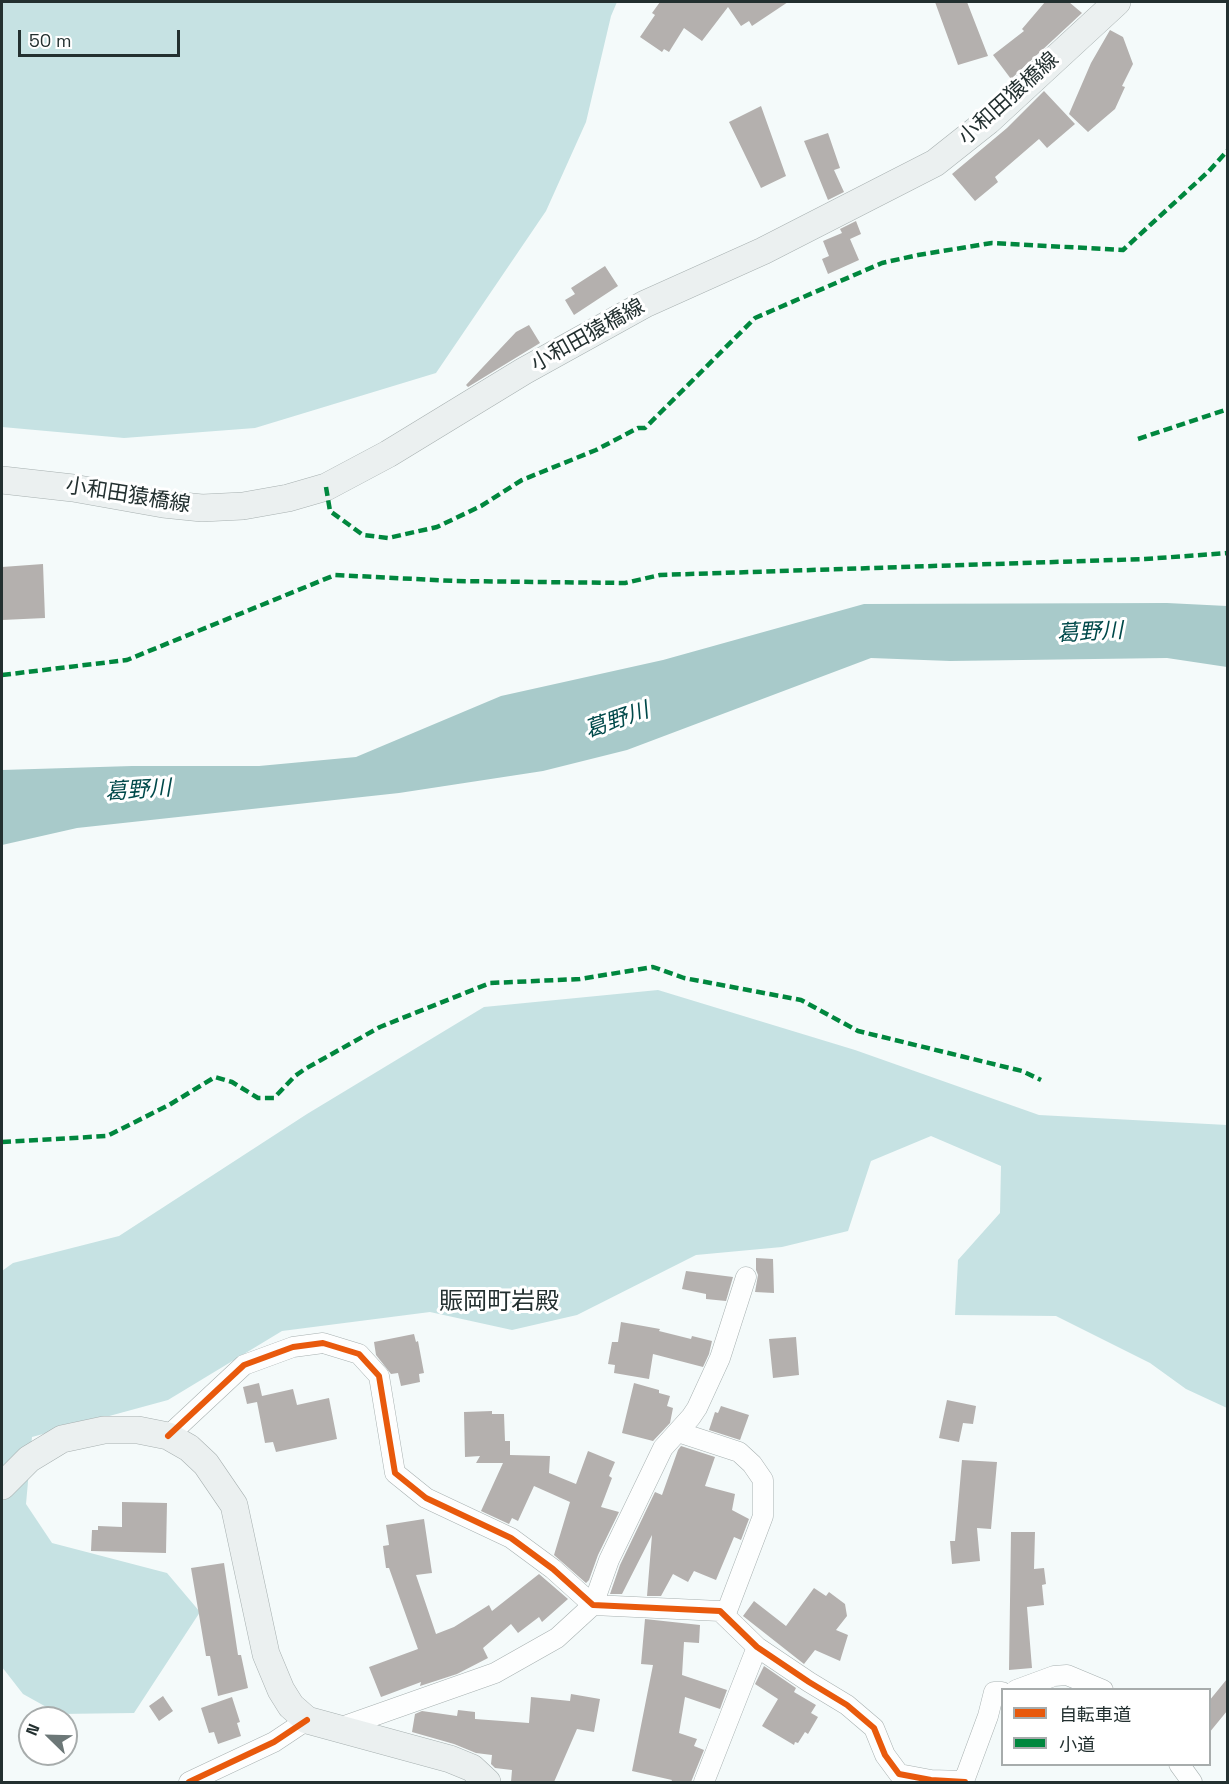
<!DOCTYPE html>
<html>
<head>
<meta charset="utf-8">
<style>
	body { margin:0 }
	#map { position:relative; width:1229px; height:1784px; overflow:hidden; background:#f4fafa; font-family:"Space Grotesk","Noto Sans JP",sans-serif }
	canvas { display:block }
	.frame { position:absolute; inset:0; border:3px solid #233030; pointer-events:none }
	.legend { position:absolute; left:1001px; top:1688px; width:210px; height:78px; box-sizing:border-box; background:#fff; border:2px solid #a7acac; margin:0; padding:8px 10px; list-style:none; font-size:18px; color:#233030 }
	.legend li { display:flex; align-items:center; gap:12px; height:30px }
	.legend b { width:30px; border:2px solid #a7acac }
	.north { position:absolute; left:18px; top:1706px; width:60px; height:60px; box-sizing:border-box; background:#fff; border:2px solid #a7acac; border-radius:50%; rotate:293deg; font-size:16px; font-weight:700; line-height:24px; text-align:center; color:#233030 }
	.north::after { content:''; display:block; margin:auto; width:21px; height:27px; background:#6c7777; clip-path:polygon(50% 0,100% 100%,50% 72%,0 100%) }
	.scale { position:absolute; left:18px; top:30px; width:162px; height:27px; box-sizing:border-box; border:3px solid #233030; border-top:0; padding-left:8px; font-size:18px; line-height:21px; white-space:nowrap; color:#233030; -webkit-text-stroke:4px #fff; paint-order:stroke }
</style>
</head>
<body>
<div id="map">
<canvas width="1229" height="1784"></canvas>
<div class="frame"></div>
<ul class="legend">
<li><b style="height:8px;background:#e8590c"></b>自転車道</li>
<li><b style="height:8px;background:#00873e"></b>小道</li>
</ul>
<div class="north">N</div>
<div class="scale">50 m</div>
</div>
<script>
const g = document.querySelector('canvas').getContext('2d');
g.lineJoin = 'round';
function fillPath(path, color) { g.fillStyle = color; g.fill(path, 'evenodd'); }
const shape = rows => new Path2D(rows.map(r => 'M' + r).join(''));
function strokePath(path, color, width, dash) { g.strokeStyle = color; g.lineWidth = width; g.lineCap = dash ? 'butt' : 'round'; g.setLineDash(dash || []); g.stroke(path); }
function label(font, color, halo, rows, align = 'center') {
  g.font = font + ' "Space Grotesk","Noto Sans JP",sans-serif'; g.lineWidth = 6; g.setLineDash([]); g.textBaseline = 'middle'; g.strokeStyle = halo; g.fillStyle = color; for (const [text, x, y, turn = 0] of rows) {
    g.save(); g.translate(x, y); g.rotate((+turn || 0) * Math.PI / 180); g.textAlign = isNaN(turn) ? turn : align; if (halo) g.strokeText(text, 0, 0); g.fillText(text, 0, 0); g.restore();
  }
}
fillPath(shape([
	[2,2,617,2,611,16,586,122,546,211,436,373,255,428,124,438,2,427],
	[658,990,855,1050,1039,1115,1227,1125,1227,1408,1186,1389,1150,1363,1056,1316,955,1315,958,1260,1000,1213,1001,1166,931,1136,871,1161,848,1231,782,1247,696,1255,577,1315,512,1330,430,1312,282,1331,168,1400,32,1437,26,1504,52,1543,167,1573,200,1612,134,1713,59,1714,23,1694,2,1667,2,1271,13,1263,119,1236,307,1114,484,1007]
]), '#c6e2e3');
fillPath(shape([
	[1167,603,1227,606,1227,667,1167,658,950,661,871,658,627,750,543,771,399,793,77,828,2,845,2,770,132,766,259,766,356,757,501,696,663,660,864,604]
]), '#a8caca');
fillPath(shape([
	[660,2,788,2,752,26,749,21,741,26,728,7,702,41,684,28,669,52,664,49,662,52,640,37,655,15,652,13],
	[935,2,967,2,988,56,958,65],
	[1045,2,1069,2,1082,13,1011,79,993,55,1024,31,1022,29],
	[1110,30,1123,37,1133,64,1122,86,1125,87,1115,109,1088,132,1069,114,1091,63],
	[1044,91,1075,124,1047,148,1039,139,995,177,998,182,975,201,952,174,1007,128],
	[761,106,786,176,761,188,729,122],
	[828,133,840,168,834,170,844,192,828,200,804,141],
	[856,221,861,234,850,239,859,260,828,274,822,259,829,256,823,241,842,233,840,229],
	[605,266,618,286,574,315,565,300,575,294,571,288],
	[529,325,540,343,468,387,466,385,516,332],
	[43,564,45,618,2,620,2,567],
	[756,1258,773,1259,774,1293,755,1292,758,1275,756,1270],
	[686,1271,733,1277,726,1301,706,1299,706,1294,682,1289],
	[621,1322,660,1329,659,1331,691,1339,692,1336,712,1341,709,1354,703,1367,653,1354,649,1379,614,1373,615,1365,608,1364,612,1342,618,1342],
	[414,1334,416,1342,418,1341,424,1373,419,1374,420,1382,401,1386,398,1373,391,1374,376,1355,374,1342],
	[796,1337,799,1375,773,1378,769,1339],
	[259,1383,262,1396,293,1389,297,1405,329,1398,337,1439,276,1452,273,1442,265,1443,257,1402,247,1404,243,1387],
	[634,1383,659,1390,659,1393,670,1396,667,1406,673,1408,670,1423,653,1441,622,1433],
	[947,1400,976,1406,973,1424,963,1423,959,1442,939,1438],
	[721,1406,749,1415,740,1440,709,1430,715,1412,718,1413],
	[492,1411,492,1414,504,1414,505,1441,510,1441,510,1455,550,1456,549,1473,576,1484,588,1451,615,1462,609,1476,612,1478,601,1507,619,1512,598,1555,589,1580,586,1583,554,1555,570,1502,534,1486,518,1521,512,1518,509,1524,481,1511,503,1463,476,1463,480,1456,465,1457,464,1412],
	[681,1446,715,1457,705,1486,735,1494,732,1510,749,1519,741,1540,734,1537,716,1580,694,1571,688,1582,673,1574,661,1596,647,1596,652,1535,622,1594,610,1594,620,1565,655,1492,662,1495,678,1450],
	[962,1460,997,1462,991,1529,977,1528,980,1561,952,1564,950,1541,955,1541],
	[122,1502,167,1503,166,1553,91,1551,92,1530,98,1530,98,1526,122,1527],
	[424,1519,432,1573,416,1575,436,1634,454,1627,489,1605,492,1611,539,1574,568,1599,542,1622,539,1617,518,1633,511,1624,483,1648,488,1658,457,1674,420,1686,421,1682,381,1697,369,1667,418,1649,389,1568,386,1568,383,1546,389,1545,386,1525],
	[1011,1532,1035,1532,1034,1569,1044,1568,1046,1584,1042,1585,1044,1605,1027,1607,1032,1668,1009,1670],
	[224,1563,238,1655,241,1655,248,1688,218,1696,210,1656,206,1656,191,1568],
	[814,1588,826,1596,829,1592,845,1604,847,1616,836,1630,848,1635,840,1661,815,1650,804,1664,743,1616,754,1601,786,1626],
	[645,1619,700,1625,699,1643,684,1642,682,1675,727,1690,720,1709,685,1697,679,1733,697,1739,694,1746,704,1750,691,1782,671,1782,672,1780,632,1771,653,1665,641,1664],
	[764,1666,796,1688,794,1692,816,1705,811,1713,818,1717,808,1734,805,1732,798,1743,795,1742,794,1745,762,1726,778,1699,755,1684],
	[1227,1679,1227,1711,1209,1733,1209,1701],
	[571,1694,600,1699,594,1732,577,1729,554,1782,511,1782,512,1770,495,1768,491,1764,492,1755,476,1753,454,1744,412,1732,415,1714,422,1711,457,1716,458,1710,475,1712,475,1719,529,1723,531,1697,570,1701],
	[163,1696,173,1711,159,1721,149,1706],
	[232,1697,240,1722,237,1723,241,1736,218,1744,214,1732,209,1733,201,1708]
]), '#b4b0ae');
const street = shape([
	[678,1432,739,1452,752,1464,763,1480,763,1516,725,1616],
	[168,1436,244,1365,293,1347,323,1343,359,1354,379,1376,395,1473,426,1498,511,1538,553,1569,593,1605,720,1611,757,1647,809,1682,847,1705,874,1728,885,1755,899,1774,931,1780,964,1781],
	[1016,1690,1054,1676,1067,1675,1103,1690],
	[339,1728,495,1673,557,1638,593,1605,609,1560,663,1448,691,1417,697,1408,720,1358,746,1277],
	[1179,1764,1192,1782],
	[964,1781,988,1716,994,1692,1002,1692],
	[189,1782,274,1742,307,1720],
	[704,1782,757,1647]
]);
const secondary = shape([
	[2,480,73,488,163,504,202,508,243,506,288,498,326,487,388,454,524,371,645,304,763,251,935,163,988,121,1117,2],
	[2,1486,29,1459,62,1439,104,1430,138,1430,168,1436,189,1448,206,1464,234,1505,266,1654,281,1690,291,1706,307,1720,450,1759,472,1768,487,1782]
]);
strokePath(street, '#a7b0b0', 21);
strokePath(secondary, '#a7b0b0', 28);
strokePath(street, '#fdfefe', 20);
strokePath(secondary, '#ebf0f0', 27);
strokePath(shape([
	[1138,439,1228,409],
	[326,487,330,511,363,535,388,538,437,527,481,506,522,480,596,450,638,428,645,428,755,318,882,263,918,255,992,243,1123,250,1209,171,1228,150],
	[2,675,127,660,335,575,455,581,625,583,660,575,1145,559,1228,553],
	[2,1142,107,1136,169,1105,215,1077,232,1082,258,1098,274,1098,295,1076,305,1069,380,1027,490,983,580,979,653,967,684,978,801,1000,858,1031,1022,1071,1041,1080]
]), '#00873e', 4.5, [9, 4.5]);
strokePath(shape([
	[168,1436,244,1365,293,1347,323,1343,359,1354,379,1376,395,1473,426,1498,511,1538,553,1569,593,1605,720,1611,757,1647,809,1682,847,1705,874,1728,885,1755,899,1774,931,1780,965,1782],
	[189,1782,274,1742,307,1720]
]), '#e8590c', 6);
label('21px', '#233030', '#fff', [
	["小和田猿橋線",1009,99,-42],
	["小和田猿橋線",588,336,-29],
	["小和田猿橋線",128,496,9]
]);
label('italic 22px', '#00494a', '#fff', [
	["葛野川",1090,633,-3],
	["葛野川",617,721,-19],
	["葛野川",138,791,-4]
]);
label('24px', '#233030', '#fff', [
	["賑岡町岩殿",499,1302]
]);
</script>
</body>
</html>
